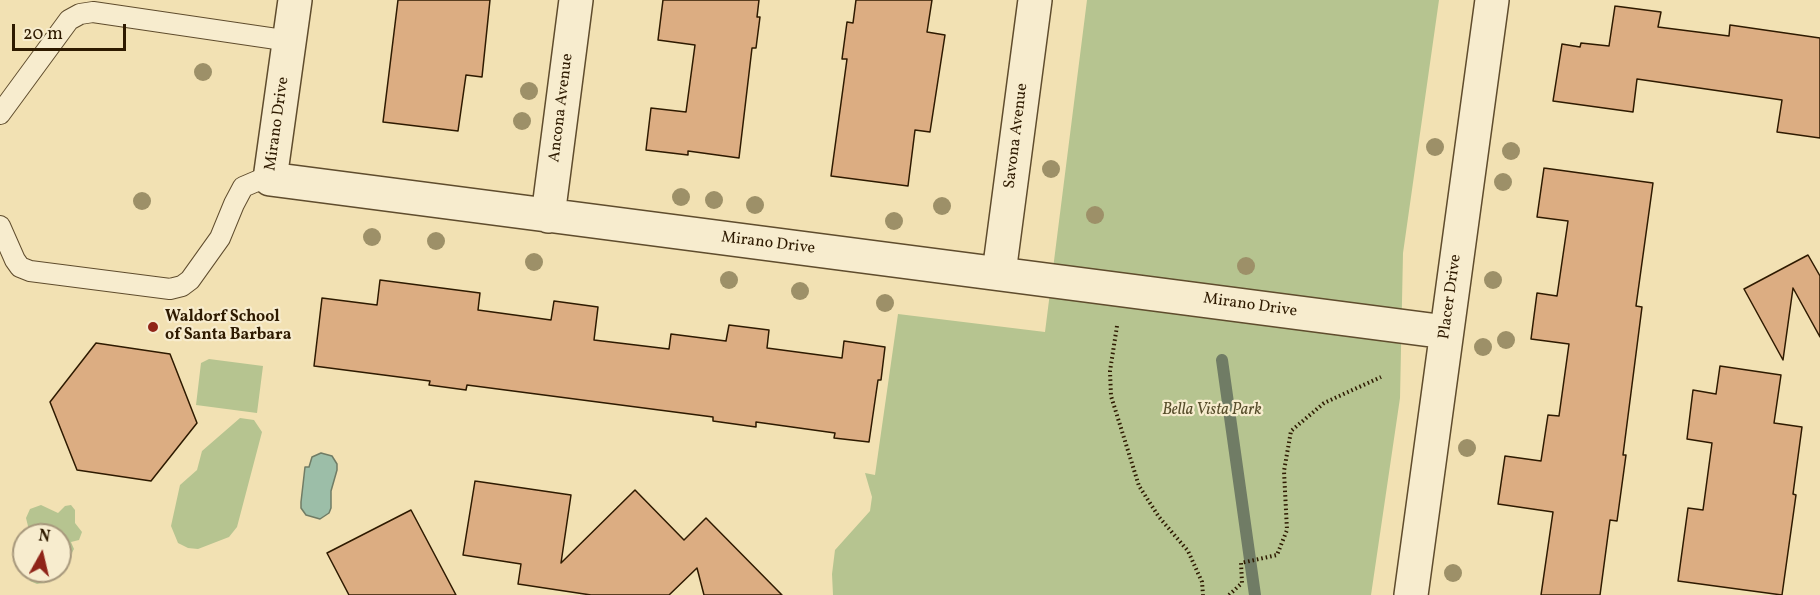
<!DOCTYPE html>
<html>
<head>
<meta charset="utf-8">
<style>
	body { margin:0 }
	#map { position:relative; width:1820px; height:595px; overflow:hidden; background:#f2e1b3; font-family:Vollkorn,serif }
	canvas { display:block }
	.north { position:absolute; left:12px; top:523px; width:60px; height:60px; box-sizing:border-box; background:#f7ecce; border:2px solid #a7987c; border-radius:50%; rotate:8deg; font-size:16px; font-weight:700; line-height:24px; text-align:center; color:#2e1a00 }
	.north::after { content:''; display:block; margin:auto; width:21px; height:27px; background:#8f2418; clip-path:polygon(50% 0,100% 100%,50% 72%,0 100%) }
	.scale { position:absolute; left:12px; top:24px; width:114px; height:27px; box-sizing:border-box; border:3px solid #2e1a00; border-top:0; padding-left:8px; font-size:18px; line-height:21px; white-space:nowrap; color:#2e1a00; -webkit-text-stroke:4px #f7ecce; paint-order:stroke }
</style>
</head>
<body>
<div id="map">
<canvas width="1820" height="595"></canvas>
<div class="north">N</div>
<div class="scale">20 m</div>
</div>
<script>
const g = document.querySelector('canvas').getContext('2d');
g.lineJoin = 'round';
function fillPath(path, color) { g.fillStyle = color; g.fill(path, 'evenodd'); }
const shape = rows => new Path2D(rows.map(r => 'M' + r).join(''));
function strokePath(path, color, width, dash) { g.strokeStyle = color; g.lineWidth = width; g.lineCap = dash ? 'butt' : 'round'; g.setLineDash(dash || []); g.stroke(path); }
function label(font, color, halo, rows, align = 'center') {
  g.font = font + ' Vollkorn,serif'; g.lineWidth = 4.5; g.setLineDash([]); g.textBaseline = 'middle'; g.strokeStyle = halo; g.fillStyle = color; for (const [text, x, y, turn = 0] of rows) {
    g.save(); g.translate(x, y); g.rotate((+turn || 0) * Math.PI / 180); g.textAlign = isNaN(turn) ? turn : align; if (halo) g.strokeText(text, 0, 0); g.fillText(text, 0, 0); g.restore();
  }
}
fillPath(shape([
	[1087,0,1439,0,1403,253,1400,398,1371,595,833,595,832,574,835,550,870,511,872,497,865,473,875,475,898,314,1045,332],
	[209,359,263,366,257,413,196,405,201,363],
	[240,418,254,420,262,432,237,527,229,537,198,549,188,548,178,543,171,526,180,485,197,470,202,451],
	[41,505,58,513,65,506,71,505,75,510,75,523,82,532,79,540,71,542,74,549,70,556,60,568,60,535,27,535,29,530,26,518,30,509],
	[26,571,59,571,57,576,49,582,37,584,30,581]
]), '#b6c490');
const water = shape([
	[321,453,332,456,337,464,337,470,331,491,331,508,329,513,320,519,306,515,301,508,301,502,305,467,309,467,312,457,321,453]
]);
fillPath(water, '#9cbea8');
strokePath(water, '#707c65', 1.5);
strokePath(shape([
	[1222,360,1255,595]
]), '#707c65', 12);
const building = shape([
	[398,0,490,0,482,77,466,75,458,131,383,122,398,0],
	[663,0,759,0,757,17,760,17,756,48,752,48,739,158,688,151,688,155,646,150,651,108,686,112,695,45,658,40,663,0],
	[856,0,932,0,927,32,945,35,930,132,915,130,908,186,831,176,847,59,842,59,847,22,853,23,856,0],
	[1615,6,1661,12,1658,27,1729,36,1730,25,1820,38,1820,138,1777,132,1782,100,1637,79,1633,112,1553,101,1562,44,1580,47,1581,43,1609,46,1615,6],
	[1544,168,1653,183,1636,306,1642,307,1623,455,1626,455,1617,521,1610,520,1600,595,1541,595,1553,512,1498,504,1505,456,1541,461,1548,415,1559,416,1569,344,1531,339,1537,293,1557,296,1568,221,1537,217,1544,168],
	[1808,255,1820,276,1820,337,1793,288,1783,360,1744,289,1808,255],
	[380,280,480,293,478,310,551,320,554,301,598,307,594,340,669,349,671,334,726,341,729,325,769,330,767,348,842,358,844,341,885,347,881,380,878,380,869,442,834,438,835,433,756,422,756,427,713,421,713,417,467,385,466,390,429,385,430,381,314,366,322,298,377,305,380,280],
	[96,343,170,354,197,423,151,481,77,470,50,402,96,343],
	[1720,366,1781,375,1774,423,1802,427,1793,494,1796,495,1782,595,1678,581,1688,508,1703,510,1712,443,1687,439,1693,390,1716,394,1720,366],
	[475,481,571,495,561,563,635,490,684,540,706,518,782,595,704,595,697,568,669,595,591,595,518,584,521,564,463,555,475,481],
	[411,510,456,595,349,595,327,553,411,510]
]);
fillPath(building, '#dcad82');
strokePath(building, '#2e1a00', 1.5);
const lane = shape([
	[0,114,69,20,80,14,93,12,290,41],
	[0,226,15,260,20,267,30,271,170,289,182,286,190,280,220,238,234,204,243,187,257,181,270,179]
]);
const street = shape([
	[295,0,270,179,1446,332],
	[548,216,576,0],
	[999,273,1035,0],
	[1411,595,1492,0]
]);
strokePath(lane, '#5f4c2d', 22);
strokePath(street, '#5f4c2d', 36);
strokePath(shape([
	[1117,326,1110,371,1111,396,1139,486,1159,517,1188,551,1202,582,1203,595],
	[1229,595,1242,583,1241,563,1277,555,1287,530,1284,471,1291,431,1324,403,1381,377]
]), '#2e1a00', 4, [1.5, 3]);
strokePath(lane, '#f7ecce', 20);
strokePath(street, '#f7ecce', 33);
g.fillStyle = '#9d9068';
for (const [x, y] of [
	[203,72],
	[529,91],
	[522,121],
	[1435,147],
	[1511,151],
	[1051,169],
	[1503,182],
	[681,197],
	[714,200],
	[142,201],
	[755,205],
	[942,206],
	[1095,215],
	[894,221],
	[372,237],
	[436,241],
	[534,262],
	[1246,266],
	[729,280],
	[1493,280],
	[800,291],
	[885,303],
	[1506,340],
	[1483,347],
	[1467,448],
	[1453,573]
]) { g.beginPath(); g.arc(x, y, 9, 0, 2 * Math.PI); g.fill(); }
for (const [x, y, r, color] of [
	[153,327,6,"#8f2418"]
]) { const dot = new Path2D(); dot.arc(x, y, r, 0, 2 * Math.PI); g.fillStyle = color; g.fill(dot); strokePath(dot, '#f7ecce', 2); }
label('16px', '#2e1a00', '#f7ecce', [
	["Ancona Avenue",562,108,-83],
	["Mirano Drive",278,124,-82],
	["Savona Avenue",1017,136,-83],
	["Mirano Drive",768,244,7],
	["Placer Drive",1451,297,-82],
	["Mirano Drive",1250,306,8]
]);
label('bold 16px', '#2e1a00', '#f7ecce', [
	["Waldorf School",165,318],
	["of Santa Barbara",165,336]
], 'left');
label('italic 16px', '#574d2b', '#f7ecce', [
	["Bella Vista Park",1212,411]
]);
</script>
</body>
</html>
